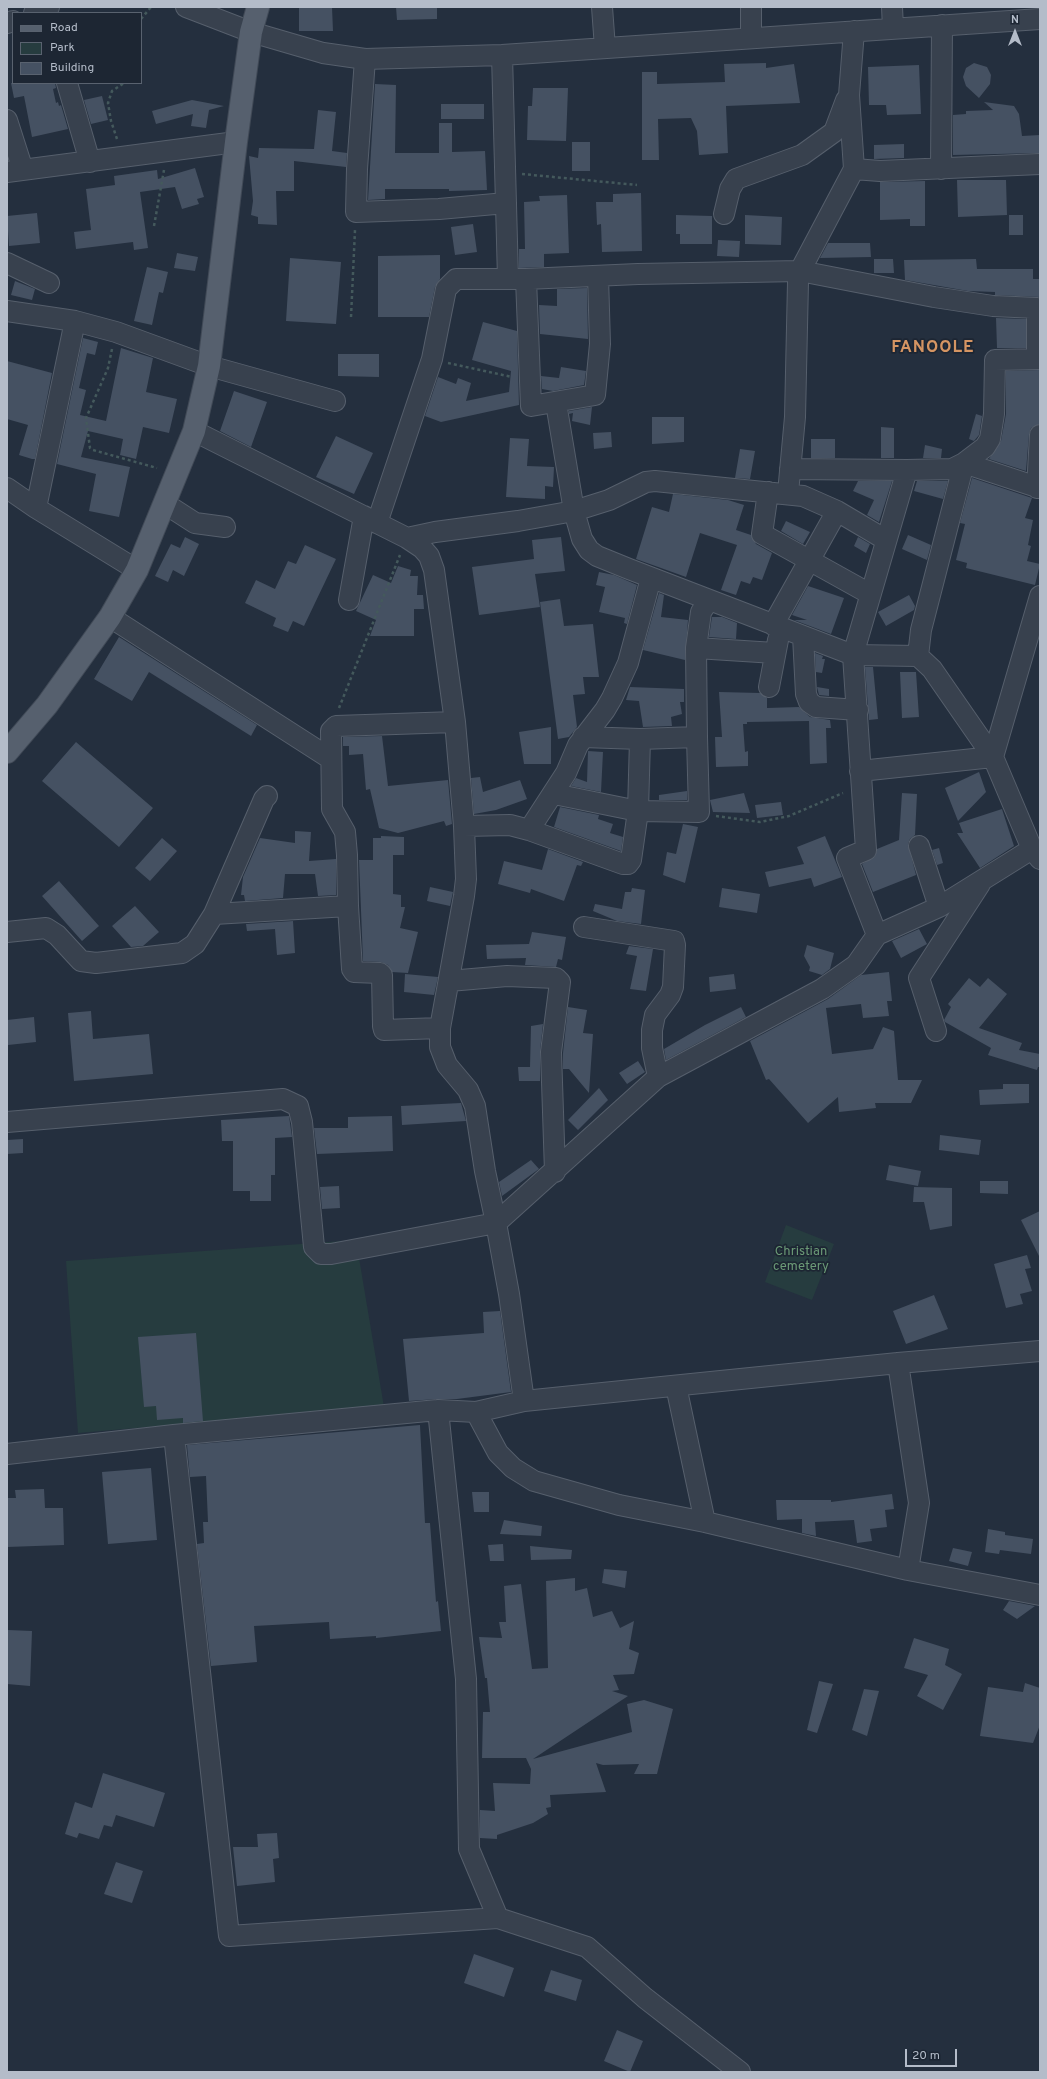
<!DOCTYPE html>
<html>
<head>
<meta charset="utf-8">
<style>
	body { margin:0 }
	#map { position:relative; width:1047px; height:2079px; overflow:hidden; background:#242f3e; font-family:Overpass,sans-serif }
	canvas { display:block }
	.frame { position:absolute; inset:0; border:8px solid #b4bcc9; pointer-events:none }
	.legend { position:absolute; left:12px; top:12px; width:130px; height:72px; box-sizing:border-box; background:#1d2633; border:1px solid #59626f; margin:0; padding:5px 7px; list-style:none; font-size:12px; color:#b4bcc9 }
	.legend li { display:flex; align-items:center; gap:8px; height:20px }
	.legend b { width:20px; border:1px solid #59626f }
	.north { position:absolute; left:995px; top:12px; width:40px; height:40px; -webkit-text-stroke:3px #1d2633; paint-order:stroke; rotate:0deg; font-size:11px; font-weight:700; line-height:16px; text-align:center; color:#b4bcc9 }
	.north::after { content:''; display:block; margin:auto; width:14px; height:18px; background:#b4bcc9; clip-path:polygon(50% 0,100% 100%,50% 72%,0 100%) }
	.scale { position:absolute; left:905px; top:2049px; width:52px; height:18px; box-sizing:border-box; border:2px solid #b4bcc9; border-top:0; padding-left:5px; font-size:12px; line-height:14px; white-space:nowrap; color:#b4bcc9; -webkit-text-stroke:3px #1d2633; paint-order:stroke }
</style>
</head>
<body>
<div id="map">
<canvas width="1047" height="2079"></canvas>
<div class="frame"></div>
<ul class="legend">
<li><b style="height:5px;background:#56606e"></b>Road</li>
<li><b style="height:11px;background:#263c3f"></b>Park</li>
<li><b style="height:11px;background:#455162"></b>Building</li>
</ul>
<div class="north">N</div>
<div class="scale">20 m</div>
</div>
<script>
const g = document.querySelector('canvas').getContext('2d');
g.lineJoin = 'round';
function fillPath(path, color) { g.fillStyle = color; g.fill(path, 'evenodd'); }
const shape = rows => new Path2D(rows.map(r => 'M' + r).join(''));
function strokePath(path, color, width, dash) { g.strokeStyle = color; g.lineWidth = width; g.lineCap = dash ? 'butt' : 'round'; g.setLineDash(dash || []); g.stroke(path); }
function label(font, color, halo, rows, align = 'center') {
  g.font = font + ' Overpass,sans-serif'; g.lineWidth = 3.5; g.setLineDash([]); g.textBaseline = 'middle'; g.strokeStyle = halo; g.fillStyle = color; for (const [text, x, y, turn = 0] of rows) {
    g.save(); g.translate(x, y); g.rotate((+turn || 0) * Math.PI / 180); g.textAlign = isNaN(turn) ? turn : align; if (halo) g.strokeText(text, 0, 0); g.fillText(text, 0, 0); g.restore();
  }
}
fillPath(shape([
	[786,1225,834,1244,812,1300,765,1282],
	[356,1240,384,1407,78,1433,66,1261]
]), '#263c3f');
fillPath(shape([
	[299,7,332,7,333,31,299,31],
	[396,7,437,7,437,19,397,20],
	[766,63,766,68,794,64,800,103,726,106,728,153,699,155,697,131,691,118,658,119,659,160,642,160,642,72,657,72,657,84,725,82,724,64],
	[974,63,987,67,991,75,990,84,979,98,966,86,963,77,966,68],
	[919,65,921,114,887,115,886,105,869,105,868,67],
	[11,83,55,83,56,88,53,89,56,103,58,102,59,106,61,105,68,129,32,137,24,96,14,98],
	[375,84,396,85,395,153,439,153,439,123,452,123,452,152,485,151,487,190,449,191,449,189,385,189,385,199,368,200],
	[533,88,568,88,566,141,527,140,528,106,532,106],
	[102,96,108,120,91,124,84,100],
	[192,100,224,106,209,110,206,128,191,126,193,114,156,124,152,111],
	[984,102,1014,106,1019,114,1022,136,1040,135,1040,153,953,155,953,115,966,114,966,111,993,110],
	[441,104,484,104,484,119,441,119],
	[318,110,336,112,332,151,347,153,346,167,294,161,294,191,276,191,277,225,258,224,258,217,251,215,253,201,249,156,258,158,259,148,314,149],
	[572,142,590,142,590,171,572,171],
	[904,144,904,158,874,159,874,145],
	[195,168,204,197,197,199,199,204,182,209,175,187,140,192,148,248,134,250,133,242,76,249,74,232,91,230,86,189,115,185,114,176,157,170,158,179],
	[957,180,1006,180,1007,215,958,217],
	[925,181,925,226,910,226,910,219,880,220,880,182],
	[641,193,642,251,602,252,601,224,597,225,596,202,613,202,613,194],
	[567,195,569,253,544,254,544,267,519,268,519,249,525,249,524,202,540,201,539,196],
	[37,213,40,243,9,246,7,216],
	[676,215,712,216,712,244,680,244,680,234,676,234],
	[745,215,782,217,781,245,745,244],
	[1009,215,1023,215,1023,235,1009,235],
	[473,224,477,252,455,255,451,227],
	[718,240,740,241,739,257,717,256],
	[828,243,870,243,871,257,820,258],
	[177,253,198,257,195,271,174,268],
	[440,255,440,279,435,287,429,317,378,317,378,256],
	[290,258,341,262,336,324,286,321],
	[874,259,893,259,894,273,874,273],
	[976,259,977,269,1033,269,1033,279,1040,279,1040,297,995,295,995,292,968,291,905,280,904,260],
	[147,267,168,272,163,293,159,292,152,325,134,321],
	[15,281,35,289,32,300,11,295],
	[587,288,588,339,540,334,539,305,557,306,557,289],
	[996,318,1026,319,1026,348,997,348],
	[483,322,517,331,519,405,441,422,425,416,438,377,456,384,458,378,471,383,466,401,509,392,511,371,472,360],
	[83,338,98,342,95,355,87,353,79,388,86,390,80,415,106,421,121,348,153,358,146,392,177,399,169,433,143,427,136,459,120,455,123,439,88,431,81,457,130,467,119,517,89,511,96,474,57,464],
	[338,354,379,354,379,377,338,376],
	[7,361,52,373,35,459,32,459,19,455,28,425,7,419],
	[561,367,586,371,584,385,553,391,542,389,541,376,559,378],
	[1040,370,1040,424,1031,428,1029,434,1026,471,989,459,1001,441,1006,414,1006,371],
	[234,391,267,402,251,447,220,431],
	[592,407,590,425,572,421,573,413,569,414,569,411],
	[976,414,982,416,979,435,974,441,969,439],
	[652,417,684,417,684,442,652,444],
	[881,427,894,428,894,458,881,458],
	[611,432,612,447,594,449,593,433],
	[336,436,373,453,354,494,316,477],
	[510,438,529,439,527,466,554,467,553,487,545,486,545,499,506,497],
	[811,439,835,439,835,458,811,458],
	[925,445,942,449,941,458,923,458],
	[740,449,755,451,750,479,735,478],
	[972,478,1032,498,1025,518,1033,520,1028,545,1031,546,1027,561,1040,564,1035,585,966,568,967,563,956,560,965,524,960,523],
	[858,481,892,481,879,522,867,515,874,500,853,491],
	[917,481,948,481,943,499,914,491],
	[673,494,728,500,744,505,736,530,751,535,756,544,772,553,762,580,753,577,750,584,741,581,736,595,721,590,737,545,700,533,686,577,636,559,652,507,669,512],
	[786,521,810,532,803,544,781,531],
	[908,535,931,545,927,560,902,549],
	[185,537,199,544,184,576,173,570,168,582,155,576,171,544,180,548],
	[561,537,565,571,535,574,540,607,479,615,472,567,534,559,532,540],
	[858,537,870,544,866,553,854,546],
	[305,545,336,559,304,626,293,621,288,632,273,626,276,618,245,603,256,580,275,589,288,561,296,564],
	[398,566,411,570,410,576,418,576,417,595,423,595,424,609,414,609,414,636,370,636,376,620,356,611,373,575,391,583],
	[599,572,614,575,637,585,627,624,624,623,625,618,599,612,605,587,596,585],
	[808,586,844,598,831,634,794,620,807,620,792,615],
	[659,593,664,595,661,617,688,620,685,660,643,650],
	[909,595,915,606,914,610,886,626,878,612],
	[560,599,564,626,593,624,599,677,583,677,585,694,573,695,577,727,569,737,558,739,540,602],
	[712,617,722,617,737,623,736,639,709,637],
	[119,637,257,725,251,736,149,672,132,701,94,679],
	[815,653,823,656,822,659,825,659,822,673,816,672],
	[865,667,873,667,878,719,869,720],
	[900,672,916,672,919,717,902,718],
	[630,687,684,689,684,702,680,702,682,714,671,717,672,726,643,727,639,701,626,700],
	[817,687,829,689,829,696,819,695],
	[719,692,760,693,767,698,767,708,799,707,810,717,830,720,831,728,826,728,827,763,810,764,809,721,747,722,747,724,743,724,745,752,748,751,748,766,716,767,715,737,722,737],
	[551,727,551,764,524,764,519,732],
	[382,736,388,786,448,780,452,824,446,826,444,821,398,833,379,828,370,789,366,790,363,754,349,755,349,746,343,746,343,737],
	[76,742,153,808,119,847,42,781],
	[588,751,603,752,601,792,571,786,576,778,587,782],
	[979,772,986,792,958,821,945,788],
	[480,777,483,792,520,780,527,799,496,810,474,814,471,778],
	[687,791,687,800,659,800,659,795],
	[744,793,750,813,713,812,710,800],
	[902,793,917,794,915,835,910,839,908,844,916,875,873,892,862,864,875,856,877,849,899,840],
	[781,802,783,815,757,818,755,805],
	[560,807,599,815,598,819,613,824,610,833,623,837,621,851,554,827],
	[1002,809,1014,846,980,868,957,833,963,833,959,823],
	[683,824,698,827,685,883,663,875,667,852,676,854],
	[295,831,311,832,309,861,336,859,336,895,318,896,315,874,285,874,283,898,245,901,244,895,241,895,243,877,260,838,295,843],
	[381,836,404,837,404,855,393,855,393,894,401,895,401,907,405,907,400,928,418,932,408,973,392,972,388,965,381,962,363,961,359,860,373,860,373,838,381,838],
	[825,836,842,877,814,887,811,878,769,887,765,872,804,864,797,847],
	[162,838,177,851,150,881,135,868],
	[939,848,943,863,937,865,932,850],
	[548,849,583,862,581,866,577,865,564,901,531,889,530,893,498,884,504,861,542,870],
	[59,881,99,926,82,941,42,896],
	[430,887,453,892,450,906,427,901],
	[632,888,645,890,641,924,617,921,593,911,595,904,622,909,625,892,631,892],
	[722,888,760,894,757,913,719,907],
	[135,906,159,932,143,946,131,947,112,926],
	[293,921,295,953,277,955,275,929,247,931,246,924],
	[919,929,927,944,901,958,892,941],
	[532,932,566,937,562,960,558,959,556,967,525,965,526,958,487,959,486,945,529,944],
	[807,945,834,953,830,969,822,975,809,971,810,967,804,956],
	[629,946,653,949,646,991,630,989,637,956,626,954],
	[889,972,892,1001,887,1001,889,1016,863,1018,861,1004,826,1008,832,1054,873,1049,883,1027,894,1031,898,1080,922,1080,911,1103,875,1103,876,1108,839,1112,838,1097,808,1123,769,1079,766,1080,750,1041,828,999,861,975],
	[405,974,438,977,434,995,404,992],
	[734,974,736,989,710,992,709,977],
	[969,978,980,987,988,978,1007,994,979,1028,1022,1043,1019,1050,1040,1054,1040,1067,1038,1067,1037,1070,988,1055,991,1048,945,1022,944,1020,951,1007,948,1004],
	[568,1007,587,1010,583,1033,593,1034,589,1093,569,1069,563,1069,563,1053],
	[741,1007,746,1017,666,1060,664,1049,705,1025],
	[91,1011,93,1039,149,1034,153,1074,74,1081,68,1013],
	[34,1017,36,1042,8,1045,7,1020],
	[543,1024,540,1051,540,1081,519,1081,518,1067,530,1067,531,1026],
	[638,1061,645,1072,627,1084,619,1073],
	[1003,1084,1029,1084,1029,1103,980,1105,979,1090,1003,1089],
	[599,1088,608,1100,578,1130,568,1120],
	[461,1103,466,1121,402,1125,401,1106],
	[289,1116,292,1137,275,1138,275,1175,271,1175,271,1201,250,1201,250,1191,233,1191,233,1141,222,1141,221,1120],
	[392,1116,393,1151,317,1154,314,1128,348,1128,348,1117],
	[940,1135,981,1140,979,1155,939,1150],
	[23,1139,23,1153,7,1154,7,1140],
	[531,1160,539,1169,502,1196,499,1182],
	[889,1165,921,1171,918,1186,886,1180],
	[980,1181,1008,1181,1008,1194,980,1193],
	[339,1186,340,1208,322,1209,320,1187],
	[914,1187,952,1188,952,1226,930,1230,924,1202,913,1202],
	[1040,1211,1040,1258,1021,1220],
	[1027,1255,1031,1268,1025,1269,1032,1291,1020,1294,1023,1304,1006,1308,994,1264],
	[934,1295,948,1329,906,1344,893,1311],
	[500,1311,511,1392,457,1399,437,1399,409,1401,403,1339,484,1333,483,1312],
	[196,1333,203,1421,183,1423,183,1418,157,1420,156,1406,144,1407,138,1337],
	[420,1425,425,1523,430,1523,436,1602,438,1601,441,1631,376,1638,376,1636,330,1639,329,1622,254,1626,257,1662,211,1666,197,1544,204,1543,203,1522,208,1522,206,1476,190,1477,187,1445],
	[151,1468,157,1540,108,1544,102,1472],
	[44,1489,45,1508,63,1508,64,1545,7,1547,7,1498,16,1498,15,1490],
	[472,1492,489,1492,489,1512,474,1512],
	[892,1494,894,1509,885,1510,887,1527,870,1529,872,1541,857,1543,854,1520,815,1522,816,1536,802,1533,802,1519,777,1520,776,1500,831,1500,831,1502],
	[504,1520,542,1526,541,1536,500,1534],
	[988,1529,1005,1532,1005,1535,1033,1539,1031,1554,1000,1550,999,1554,985,1552],
	[503,1544,504,1561,490,1561,488,1545],
	[530,1546,572,1550,571,1559,531,1560],
	[953,1548,972,1552,968,1566,949,1561],
	[604,1569,627,1571,625,1588,602,1583],
	[575,1578,575,1591,587,1588,593,1617,612,1611,620,1628,634,1621,629,1649,639,1653,634,1674,613,1675,619,1690,612,1691,628,1696,533,1759,632,1732,627,1704,644,1700,673,1709,657,1774,634,1774,639,1764,603,1765,596,1763,606,1792,550,1795,551,1807,546,1808,548,1814,533,1823,497,1835,497,1839,480,1838,480,1810,495,1811,493,1783,530,1784,531,1769,526,1758,482,1758,483,1712,490,1712,487,1678,485,1678,479,1637,502,1638,499,1622,506,1622,504,1586,521,1584,532,1669,548,1668,546,1581],
	[1009,1601,1035,1606,1017,1619,1003,1610],
	[8,1630,32,1631,30,1686,7,1684],
	[914,1638,949,1649,945,1665,962,1674,943,1710,917,1696,928,1675,904,1668],
	[819,1681,833,1684,817,1733,807,1730],
	[1025,1683,1040,1688,1040,1725,1033,1743,980,1736,988,1687,1023,1692],
	[864,1689,879,1691,867,1736,852,1730],
	[103,1773,165,1793,154,1827,116,1815,112,1827,104,1825,99,1839,79,1833,77,1838,65,1834,75,1802,92,1808],
	[277,1833,279,1858,273,1859,275,1882,237,1886,233,1847,258,1847,257,1834],
	[116,1862,143,1871,132,1903,104,1894],
	[474,1954,514,1968,504,1997,464,1983],
	[551,1970,582,1980,576,2001,544,1991],
	[617,2030,643,2041,630,2072,604,2061]
]), '#455162');
const minor = shape([
	[186,7,251,32,323,53,365,59,502,55,1040,19],
	[602,7,605,48],
	[892,7,893,28],
	[34,13,49,7],
	[7,23,13,21],
	[751,38,751,7],
	[502,55,508,279],
	[365,59,357,169,356,212,439,209,506,203],
	[67,83,90,162],
	[7,120,23,170],
	[854,169,880,171,1040,164],
	[941,169,942,25],
	[7,172,236,142],
	[724,214,730,189,736,179,802,155,834,132,846,100],
	[7,263,49,283],
	[526,279,531,406,595,395,600,344,598,276],
	[7,311,75,321,116,332,209,366,335,401],
	[556,403,574,511,582,539,589,550,597,556,629,569,853,655,918,656,932,669,993,757,1032,849,1040,859],
	[964,463,1040,488],
	[790,469,907,470],
	[7,488,36,508,137,570],
	[1037,488,1040,435],
	[768,492,762,534,870,594],
	[788,493,795,417,798,282,800,271,854,169,849,95,854,31],
	[164,503,195,523,225,527],
	[36,508,75,321],
	[377,523,432,359,446,289,456,279,526,279,638,274,800,271,934,297,993,306,1037,308,1037,359],
	[407,538,435,532,518,521,574,511,609,500,646,482,655,481,803,496,837,511,886,540],
	[349,600,364,516],
	[110,617,331,759],
	[773,625,837,511],
	[803,636,806,694,809,702,816,707,858,710],
	[696,648,701,612,709,600],
	[918,656,921,630,964,463],
	[769,687,778,640],
	[583,737,640,739,697,737,696,648,775,653],
	[860,771,993,757,1040,596],
	[554,794,638,811,699,812,697,737],
	[464,826,510,825,529,830,623,864,628,864,631,860,638,811,640,739],
	[529,830,566,773,578,745,605,710,612,698,628,663,651,578],
	[919,846,939,907],
	[214,914,348,906],
	[584,927,674,941,675,945,673,987,670,995,655,1015,652,1030,652,1048,658,1077],
	[7,932,46,928,57,935,81,961,96,963,182,953,195,944,214,914,264,799,267,796],
	[877,935,847,858,866,850,853,655,907,470,952,469,964,463,985,447,990,439,994,414,995,360,1040,359],
	[449,981,507,976,556,978,560,982,551,1052,555,1172],
	[440,1028,384,1030,383,1026,382,975,380,973,354,972,352,969,348,906,347,855,345,832,332,809,331,731,336,726,455,722],
	[936,1031,919,978,980,884],
	[7,1122,283,1099,298,1106,302,1122,314,1247,321,1254,331,1254,496,1223,485,1171,475,1106,468,1090,447,1065,440,1047,440,1028,464,896,466,879,464,826,455,722,434,570,429,556,422,548,407,538,194,431],
	[898,1363,919,1503,908,1570],
	[676,1386,705,1522],
	[524,1401,509,1294,496,1223,658,1077,822,989,856,965,877,935,939,907,1032,849],
	[438,1410,466,1679,469,1849,498,1918],
	[476,1412,498,1453,513,1468,534,1481,619,1505,705,1522,908,1570,1040,1595],
	[174,1435,229,1936,498,1918,587,1947,645,1998,740,2072],
	[7,1454,174,1435,438,1410,476,1412,524,1401,898,1363,1040,1351]
]);
const major = shape([
	[7,752,47,705,110,617,137,570,194,431,209,366,236,142,251,32,258,7]
]);
strokePath(minor, '#565f6c', 22);
strokePath(major, '#414a57', 24);
strokePath(shape([
	[141,19,151,7],
	[117,139,111,121,108,103,112,91,124,83],
	[522,174,637,185],
	[154,226,164,170],
	[351,317,355,230],
	[112,349,108,368,86,418,90,448,93,450,157,468],
	[448,363,512,377],
	[339,708,400,555],
	[716,816,760,822,789,816,843,793]
]), '#44595c', 2.5, [3, 3]);
strokePath(minor, '#38414e', 20);
strokePath(major, '#56606e', 22);
label('13px', '#6b9a76', '#1d2633', [
	["Christian",801,1252],
	["cemetery",801,1267]
]);
g.letterSpacing = '1px';
label('bold 17px', '#d59563', '#1d2633', [
	["FANOOLE",933,349]
]);
g.letterSpacing = '0px';
</script>
</body>
</html>
